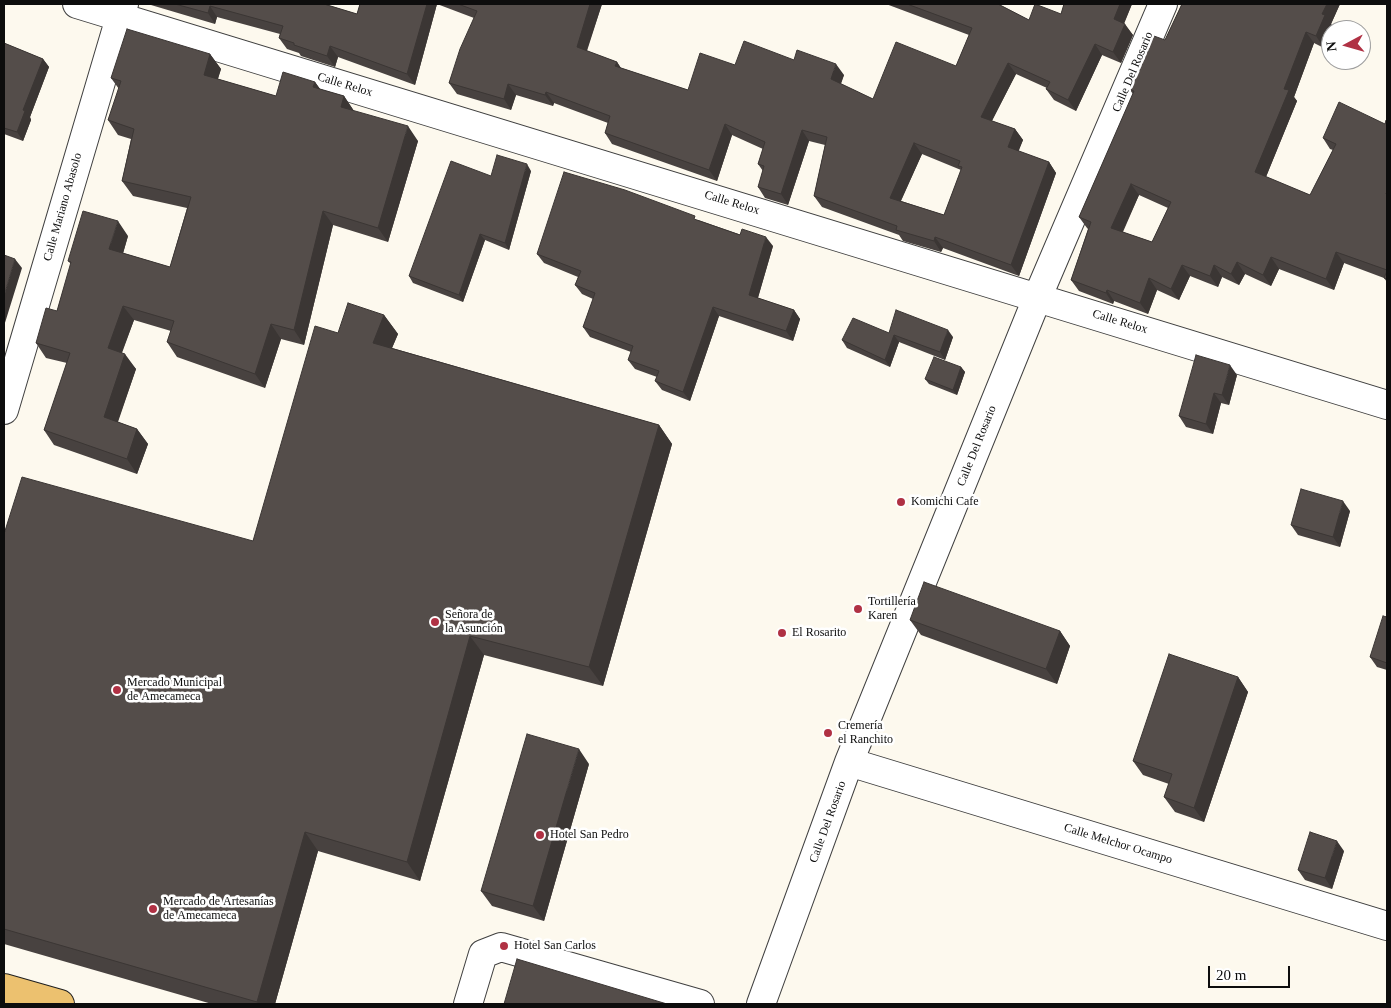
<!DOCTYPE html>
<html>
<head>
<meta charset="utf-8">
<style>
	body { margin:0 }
	#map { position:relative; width:1391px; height:1008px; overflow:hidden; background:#fdf9ee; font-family:Georgia,serif }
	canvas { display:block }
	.frame { position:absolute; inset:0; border:5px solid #0d0d0d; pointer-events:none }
	.north { position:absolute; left:1321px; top:20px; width:50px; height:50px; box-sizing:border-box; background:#fff; border:1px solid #9e9e9e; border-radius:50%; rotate:264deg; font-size:14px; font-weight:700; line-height:20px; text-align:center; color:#0d0d0d }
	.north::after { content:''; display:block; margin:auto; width:18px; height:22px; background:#b03144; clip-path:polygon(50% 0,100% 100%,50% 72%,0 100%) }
	.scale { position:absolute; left:1208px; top:966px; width:82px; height:22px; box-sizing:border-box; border:2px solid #0d0d0d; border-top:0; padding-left:6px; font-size:15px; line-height:18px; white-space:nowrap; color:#0d0d0d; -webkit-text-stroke:4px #fff; paint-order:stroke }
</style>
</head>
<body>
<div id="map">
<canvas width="1391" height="1008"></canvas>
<div class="frame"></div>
<div class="north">N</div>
<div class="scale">20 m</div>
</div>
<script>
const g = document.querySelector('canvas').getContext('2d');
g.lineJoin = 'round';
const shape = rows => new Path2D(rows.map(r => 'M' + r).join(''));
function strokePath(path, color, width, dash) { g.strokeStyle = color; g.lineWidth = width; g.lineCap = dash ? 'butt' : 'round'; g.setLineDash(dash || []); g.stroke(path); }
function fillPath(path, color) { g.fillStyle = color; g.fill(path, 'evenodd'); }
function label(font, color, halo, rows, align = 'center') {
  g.font = font + ' Georgia,serif'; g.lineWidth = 5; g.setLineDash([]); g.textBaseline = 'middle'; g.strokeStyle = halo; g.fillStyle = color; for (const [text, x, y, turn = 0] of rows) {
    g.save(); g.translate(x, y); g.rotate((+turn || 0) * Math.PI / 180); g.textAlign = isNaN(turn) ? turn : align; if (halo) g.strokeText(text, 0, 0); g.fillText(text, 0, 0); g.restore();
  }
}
const minor = shape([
	[77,4,1387,405],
	[4,410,124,4],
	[849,762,1387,926],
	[468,1004,483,954,501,947,700,1004],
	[761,1004,849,762,1038,296,1163,4]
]);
const major = shape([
	[4,988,60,1004]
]);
strokePath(minor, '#404040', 30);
strokePath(major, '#1e1e1e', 30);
strokePath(minor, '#fff', 28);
strokePath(major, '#ecc16f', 28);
fillPath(shape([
	[150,4,324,4,357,14,360,4,602,4,587,51,617,62,621,68,688,90,735,65,794,60,844,75,841,84,873,99,956,66,969,35,886,4,998,4,1029,20,1061,14,1064,4,1132,4,1124,24,1133,35,1121,63,1102,55,1076,111,1054,100,1046,89,1047,88,1016,74,992,121,1015,129,1023,140,1018,151,1049,162,1056,173,1019,276,943,248,941,252,903,241,899,235,822,207,814,196,825,145,809,141,788,205,765,198,758,187,763,171,758,164,763,149,732,135,717,181,612,144,605,133,608,123,554,103,553,106,516,95,511,110,457,94,449,83,474,18,437,4,415,85,338,57,335,67,301,56,299,53,287,49,279,38,280,34,217,17,215,24,151,5],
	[922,154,961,170,944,215,901,201],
	[1182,4,1340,4,1331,24,1333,27,1324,48,1314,43,1294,97,1297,101,1266,177,1310,195,1333,150,1330,149,1323,138,1385,124,1387,121,1387,282,1384,278,1344,263,1334,290,1279,269,1271,286,1245,274,1239,285,1222,277,1218,287,1190,276,1179,300,1157,290,1148,314,1114,301,1113,304,1079,291,1071,280,1088,229,1087,228,1079,217,1133,94,1130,90,1165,40],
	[1139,195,1168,208,1152,242,1123,232],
	[4,43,43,59,49,67,30,117,31,120,23,141,4,134],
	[210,54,221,69,218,79,276,96,315,82,320,89,344,96,354,111,418,141,388,242,333,225,304,345,281,339,265,388,177,357,167,342,171,331,134,320,122,353,136,369,118,422,137,429,148,444,137,474,54,445,44,430,67,363,46,358,36,343,57,311,71,264,68,261,128,236,123,253,170,267,187,208,133,196,122,181,131,139,118,135,108,120,119,89,111,78],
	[531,171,509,250,485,240,463,302,413,283,409,276,491,176],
	[698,220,773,246,758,298,794,310,800,319,793,341,719,316,690,401,662,390,655,381,657,377,635,369,628,360,631,352,590,337,583,327,593,299,582,294,575,285,578,277,544,263,537,254],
	[384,315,398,334,392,348,659,425,672,444,603,686,484,655,420,881,318,851,275,1004,212,1004,4,944,4,534,253,541,338,333],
	[889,333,953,337,945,360,899,342,890,367,847,348,842,340],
	[961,367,965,372,957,395,929,384,925,379],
	[1237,375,1229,405,1221,403,1213,434,1186,427,1179,416],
	[1350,511,1340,547,1298,535,1291,525],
	[1387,617,1387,670,1377,667,1370,657],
	[910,620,1060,631,1070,646,1057,684,921,635],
	[1238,677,1248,692,1204,822,1175,812,1164,797,1169,784,1143,775,1133,761],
	[589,764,544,921,492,906,481,891],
	[1344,851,1332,889,1305,880,1298,870]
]), '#484240');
fillPath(shape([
	[427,4,437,4,415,85,407,74],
	[590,4,602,4,584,58,577,47],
	[1120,4,1132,4,1121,30,1114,19],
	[1327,4,1340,4,1331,24,1333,27,1324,48,1316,36,1322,14],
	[210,6,217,17,215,24,208,13],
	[1125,24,1133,35,1121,63,1113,52],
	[1306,32,1314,43,1294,97,1297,101,1263,184,1255,172,1284,89],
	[1095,44,1102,55,1076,111,1068,100],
	[330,46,338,57,335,67,327,56],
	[210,54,221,69,214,90,204,75],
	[43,59,49,67,30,117,31,120,23,141,17,132,23,110],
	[617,62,624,73,615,66],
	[1008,63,1016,74,988,128,981,117],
	[836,64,844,75,838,90,831,79],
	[315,82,325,96,313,87],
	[508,84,516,95,511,110,504,99],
	[546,92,554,103,553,106,545,95],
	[344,96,354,111,351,122,341,107],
	[725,124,732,135,717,181,709,170],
	[408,126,418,141,388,242,378,228],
	[1015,129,1023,140,1016,158,1008,147],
	[802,130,809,141,788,205,781,194],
	[914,143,922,154,897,209,890,198],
	[1049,162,1056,173,1019,276,1011,265],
	[527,164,531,171,509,250,505,243],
	[1131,184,1139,195,1119,239,1111,228],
	[323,211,333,225,304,345,294,330],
	[118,221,128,236,120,264,109,249],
	[480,234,485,240,463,302,459,295],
	[766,237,773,246,756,304,749,295],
	[935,237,943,248,941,252,934,241],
	[1336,252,1344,263,1334,290,1326,279],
	[1271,257,1279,269,1271,286,1263,275],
	[15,259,22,268,4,326,4,296],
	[1237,262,1245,274,1239,285,1231,274],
	[1182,265,1190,276,1179,300,1171,289],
	[1214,265,1222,277,1218,287,1210,276],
	[1149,278,1157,290,1148,314,1140,303],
	[1107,290,1114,301,1113,304,1106,293],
	[123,306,134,320,118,362,108,348],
	[713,307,719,316,690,401,683,392],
	[794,310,800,319,793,341,786,331],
	[384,315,398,334,386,362,373,343],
	[271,324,281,339,265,388,255,374],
	[948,330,953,337,945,360,940,352],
	[894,335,899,342,890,367,885,360],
	[125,354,136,369,114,432,104,417],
	[1230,365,1237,375,1229,405,1222,395],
	[961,367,965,372,957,395,953,390],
	[1214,393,1221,403,1213,434,1206,424],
	[659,425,672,444,603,686,589,667],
	[137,429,148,444,137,474,127,459],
	[1343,501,1350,511,1340,547,1333,537],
	[1060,631,1070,646,1057,684,1046,669],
	[470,636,484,655,420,881,407,862],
	[1238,677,1248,692,1204,822,1194,808],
	[579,749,589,764,544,921,533,906],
	[305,832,318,851,275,1004,258,1004,257,1002],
	[1337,841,1344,851,1332,889,1325,878]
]), '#3b3634');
const building = shape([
	[175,4,324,4,357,14,360,4,427,4,407,74,330,46,327,56,294,45,294,43,279,38,283,26,210,6,208,13,175,4],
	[458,4,590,4,577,47,617,62,615,66,688,90,700,53,735,65,744,41,794,60,797,50,836,64,831,79,873,99,896,42,956,66,972,28,907,4,998,4,1029,20,1035,4,1061,14,1064,4,1120,4,1114,19,1125,24,1113,52,1095,44,1068,100,1046,89,1050,82,1008,63,981,117,1015,129,1008,147,1049,162,1011,265,935,237,934,241,896,230,897,226,814,196,827,137,802,130,781,194,758,187,764,166,758,164,765,142,725,124,709,170,605,133,610,116,546,92,545,95,508,84,504,99,449,83,460,49,477,11,458,4],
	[914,143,960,161,958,166,962,167,944,215,890,198,914,143],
	[1182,4,1327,4,1322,14,1325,15,1316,36,1306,32,1284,89,1289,90,1255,172,1310,195,1336,144,1323,138,1339,102,1385,124,1386,120,1387,121,1387,191,1386,194,1387,194,1387,270,1336,252,1326,279,1271,257,1263,275,1237,262,1231,274,1214,265,1210,276,1182,265,1171,289,1149,278,1140,303,1107,290,1106,293,1071,280,1091,222,1079,217,1134,91,1130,90,1154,36,1165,40,1182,4],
	[1131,184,1171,202,1152,242,1111,228,1131,184],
	[127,29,210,54,204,75,276,96,283,72,315,82,313,87,344,96,341,107,408,126,378,228,323,211,294,330,271,324,255,374,167,342,174,321,123,306,108,348,125,354,104,417,137,429,127,459,44,430,70,353,36,343,46,308,57,311,71,262,68,261,83,211,118,221,109,249,170,267,191,197,122,181,134,129,108,120,121,81,111,78,127,29],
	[4,43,43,59,23,110,25,111,17,132,4,128,4,43],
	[497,155,527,164,505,243,480,234,459,295,409,276,451,161,491,176,497,155],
	[564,172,625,190,695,216,694,219,740,235,742,229,766,237,749,295,794,310,786,331,713,307,683,392,655,381,659,371,628,360,633,346,583,327,595,293,575,285,581,271,537,254,564,172],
	[4,255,15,259,4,296,4,255],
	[1387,271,1387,279,1384,278,1387,271],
	[348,303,384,315,373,343,659,425,589,667,470,636,407,862,305,832,257,1002,4,929,4,534,22,477,253,541,315,326,338,333,348,303],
	[896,310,948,330,940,352,894,335,885,360,842,340,853,318,889,333,896,310],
	[1196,355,1230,365,1222,395,1214,393,1206,424,1179,416,1196,355],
	[934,357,961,367,953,390,925,379,934,357],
	[1301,489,1343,501,1333,537,1291,525,1301,489],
	[924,582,1060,631,1046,669,910,620,924,582],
	[1383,616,1387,617,1387,663,1370,657,1383,616],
	[1169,654,1238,677,1194,808,1164,797,1172,774,1133,761,1169,654],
	[527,734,579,749,533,906,481,891,527,734],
	[1310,832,1337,841,1325,878,1298,870,1310,832],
	[517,959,667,1004,504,1004,517,959]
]);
fillPath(building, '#544d4a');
strokePath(building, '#3b3634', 1);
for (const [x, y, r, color] of [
	[901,502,5,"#b03144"],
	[858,609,5,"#b03144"],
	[435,622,5,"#b03144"],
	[782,633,5,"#b03144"],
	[117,690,5,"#b03144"],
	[828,733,5,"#b03144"],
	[540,835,5,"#b03144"],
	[153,909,5,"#b03144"],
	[504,946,5,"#b03144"]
]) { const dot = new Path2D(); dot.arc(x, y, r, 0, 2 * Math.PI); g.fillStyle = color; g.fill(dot); strokePath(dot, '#fff', 2); }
label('12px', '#0d0d0d', '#fff', [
	["Calle Del Rosario",1133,72,-67],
	["Calle Relox",345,85,17],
	["Calle Relox",732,203,17],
	["Calle Mariano Abasolo",63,207,-74],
	["Calle Relox",1120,322,17],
	["Calle Del Rosario",977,446,-68],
	["Calle Del Rosario",828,822,-70],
	["Calle Melchor Ocampo",1118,844,17]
]);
label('12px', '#0d0d0d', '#fff', [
	["Komichi Cafe",911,502],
	["Tortillería",868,602],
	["Karen",868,616],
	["Señora de",445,615],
	["la Asunción",445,629],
	["El Rosarito",792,633],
	["Mercado Municipal",127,683],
	["de Amecameca",127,697],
	["Cremería",838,726],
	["el Ranchito",838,740],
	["Hotel San Pedro",550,835],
	["Mercado de Artesanías",163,902],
	["de Amecameca",163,916],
	["Hotel San Carlos",514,946]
], 'left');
</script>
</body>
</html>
